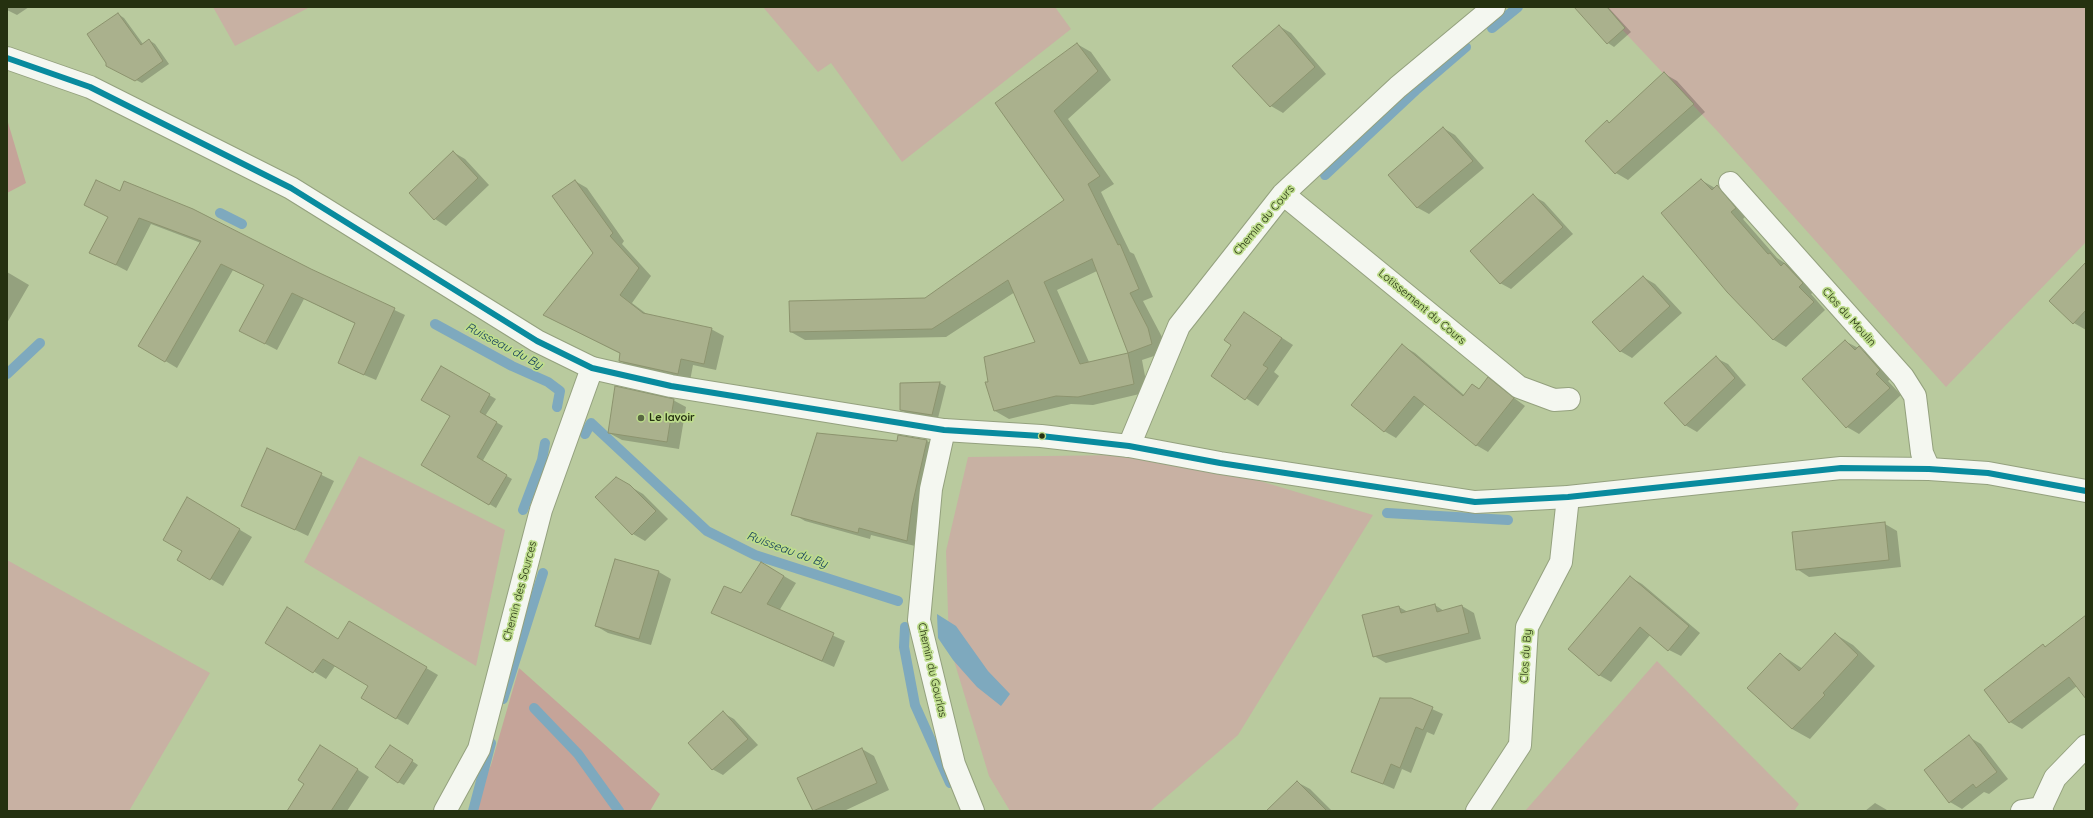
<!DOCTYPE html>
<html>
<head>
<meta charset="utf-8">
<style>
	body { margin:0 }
	#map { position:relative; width:2093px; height:818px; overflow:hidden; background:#b9ca9e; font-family:Quicksand,sans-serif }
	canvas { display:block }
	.frame { position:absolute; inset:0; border:8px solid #253110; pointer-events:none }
</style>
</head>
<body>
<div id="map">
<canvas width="2093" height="818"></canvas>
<div class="frame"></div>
</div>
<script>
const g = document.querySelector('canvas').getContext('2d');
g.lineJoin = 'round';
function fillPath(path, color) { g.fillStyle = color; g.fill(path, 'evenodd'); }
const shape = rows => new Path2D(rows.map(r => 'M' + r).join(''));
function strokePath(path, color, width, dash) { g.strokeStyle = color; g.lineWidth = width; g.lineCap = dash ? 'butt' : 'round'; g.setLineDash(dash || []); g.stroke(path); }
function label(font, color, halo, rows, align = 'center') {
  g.font = font + ' Quicksand,sans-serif'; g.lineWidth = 3.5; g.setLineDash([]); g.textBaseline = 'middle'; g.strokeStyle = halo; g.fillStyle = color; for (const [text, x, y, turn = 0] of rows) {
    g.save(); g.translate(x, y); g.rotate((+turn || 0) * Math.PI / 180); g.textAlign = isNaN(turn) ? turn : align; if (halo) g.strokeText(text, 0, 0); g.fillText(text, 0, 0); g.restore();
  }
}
fillPath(shape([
	[213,7,310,7,235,46],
	[763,7,1055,7,1071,29,902,162,831,63,818,72],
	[1601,7,2086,7,2086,242,1946,387,1720,134],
	[1122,455,1260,481,1373,515,1238,735,1150,811,1010,811,989,776,949,644,946,551,968,457],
	[359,456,505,530,476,666,304,562],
	[7,560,210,673,129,811,7,811],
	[1657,661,1799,804,1794,811,1525,811]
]), '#c8b1a3');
fillPath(shape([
	[7,119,26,183,7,193],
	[519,668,660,794,650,811,471,811,491,765]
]), '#c5a499');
fillPath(shape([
	[937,614,956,626,988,671,1010,694,1001,706,977,687,953,660,938,638]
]), '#7ea9be');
fillPath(shape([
	[7,7,29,7,17,15,7,10],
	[1576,7,1608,7,1631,32,1614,47,1608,43],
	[118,14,124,18,143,44,149,40,155,44,169,64,142,83,114,69],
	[1279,26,1291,33,1326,74,1283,113,1271,106],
	[1077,44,1091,52,1111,80,1068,119,1114,184,1101,192,1130,252,1134,254,1153,297,1143,301,1162,337,1166,352,1142,360,1148,392,1093,405,1071,404,1009,419,995,411,989,383,1037,343,1015,292,946,337,805,340,791,332,925,299,1065,200,997,103],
	[1097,271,1129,353,1089,362,1057,290],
	[1665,74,1677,81,1705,112,1628,180,1616,173,1586,141,1607,122,1610,123],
	[1443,128,1455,135,1484,168,1429,214,1418,208,1390,175],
	[453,152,465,159,489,185,446,226,435,219],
	[1701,180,1715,188,1717,186,1730,193,1747,215,1743,219,1777,258,1797,271,1815,291,1811,294,1825,310,1786,347,1774,340,1728,291],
	[575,181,587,188,624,241,622,244,651,276,632,303,648,315,711,329,724,336,716,370,693,365,690,381,633,368,620,361,621,354,544,315,594,253],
	[121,192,310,270,405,315,376,380,350,369,356,324,304,299,277,350,252,337,265,285,233,270,177,368,139,345,201,243,151,224,127,271,91,252],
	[1533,196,1544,202,1573,234,1511,289,1500,283],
	[2086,263,2086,330,2074,323],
	[7,272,29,285,7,323],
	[1643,277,1655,284,1682,313,1632,358,1620,351],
	[1244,313,1293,345,1274,372,1279,376,1258,406,1212,376,1232,345],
	[1845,341,1871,355,1892,378,1888,381,1901,395,1859,434,1847,427],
	[1403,346,1415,353,1464,395,1473,385,1480,389,1488,379,1525,406,1488,452,1476,445,1425,404,1396,438,1384,431],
	[1716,358,1728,364,1746,385,1697,432,1685,425],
	[441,367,496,399,485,416,503,426,482,462,512,479,496,508,423,464,451,416],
	[940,383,946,386,938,418,907,413,901,410],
	[673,400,686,407,679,449,622,440,609,433],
	[927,441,939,448,919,547,871,535,870,539,805,521,793,514],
	[268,449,334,481,308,536,243,505],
	[616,478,643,494,668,519,645,541,633,534,596,497],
	[200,506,252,537,223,586,178,560,184,551],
	[1885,524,1897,531,1901,567,1809,577,1797,569],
	[761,563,796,583,779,611,845,641,834,667,713,613,742,595],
	[659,572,671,579,651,645,608,633,596,626],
	[1630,577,1642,584,1700,633,1681,656,1669,650,1651,634,1611,682,1599,675],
	[1435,605,1444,611,1462,606,1474,613,1481,639,1386,663,1374,656,1399,607,1408,612],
	[2086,616,2086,692,2077,686,2022,729,2010,722,1985,691,2043,646,2046,647],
	[349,622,438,675,408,725,362,698,370,686,335,666,326,679,266,642,339,640],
	[1835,634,1853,645,1875,666,1810,739,1792,729,1749,688,1780,654,1803,669],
	[1410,699,1443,714,1434,735,1427,732,1411,773,1402,769,1394,789,1352,771],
	[723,713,734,719,758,745,723,775,712,769],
	[1969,737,1981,744,2008,779,1989,794,1984,792,1962,809,1950,802],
	[862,749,874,756,889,790,844,811,814,811,799,778],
	[396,750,418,765,404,785,398,782],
	[332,753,369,777,347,811,288,811],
	[1297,782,1310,789,1332,811,1267,811],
	[1875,803,1887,810,1887,811,1865,811]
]), '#0003');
strokePath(shape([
	[1492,28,1518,7],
	[1325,175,1416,90,1466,47],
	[220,213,242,224],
	[435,324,512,366,548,382,560,391,557,407],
	[7,374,40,343],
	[585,434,591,423,707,531,755,555,898,601],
	[523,510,542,460,545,443],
	[1387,513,1508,520],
	[905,627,904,647,915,705,950,783],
	[503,699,543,573],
	[534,708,578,754,619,811],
	[473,811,491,743]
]), '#7ea9be', 10);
const building = shape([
	[1574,7,1607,7,1625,28,1607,44,1574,7],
	[118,13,141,45,149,39,163,61,135,81,106,66,106,63,87,34,118,13],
	[1279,25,1315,67,1270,107,1232,66,1279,25],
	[1077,43,1098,71,1054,111,1100,176,1088,184,1118,245,1120,244,1139,289,1130,293,1148,328,1152,344,1128,353,1134,384,1078,397,1056,396,994,411,985,382,988,382,984,357,1035,342,1008,280,932,329,790,332,789,301,925,298,1064,200,995,103,1077,43],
	[1092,259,1128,353,1080,364,1044,282,1092,259],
	[1664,72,1694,104,1615,174,1585,141,1607,120,1609,123,1664,72],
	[1443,127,1473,161,1417,208,1388,175,1443,127],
	[453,151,478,178,434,220,409,193,453,151],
	[1701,179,1712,190,1717,185,1736,208,1731,212,1768,254,1770,253,1781,266,1784,263,1803,283,1799,287,1814,302,1773,340,1727,292,1661,213,1701,179],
	[96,180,120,191,124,181,193,209,311,269,395,308,364,375,338,363,355,323,292,293,265,344,239,331,264,285,221,264,165,362,138,346,201,241,139,218,116,265,89,253,108,217,84,205,96,180],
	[575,180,613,233,610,236,639,268,620,295,643,313,712,328,704,364,681,359,678,374,619,361,620,353,543,315,593,253,552,196,575,180],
	[1533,194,1563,227,1500,284,1470,251,1533,194],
	[2086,262,2086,310,2073,324,2049,301,2086,262],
	[1643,276,1670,306,1620,352,1592,322,1643,276],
	[1244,312,1282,338,1263,365,1268,368,1245,400,1211,376,1231,345,1224,340,1244,312],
	[1845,340,1855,350,1859,346,1880,370,1876,374,1890,388,1846,428,1802,379,1845,340],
	[1402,344,1463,396,1472,384,1479,389,1488,377,1514,398,1476,446,1414,396,1384,432,1351,405,1402,344],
	[1716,356,1735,378,1685,426,1664,403,1716,356],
	[441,366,490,394,480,412,497,422,477,457,507,475,489,505,421,465,450,416,421,400,441,366],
	[940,382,932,415,900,410,900,383,940,382],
	[615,386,674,399,667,442,608,433,615,386],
	[817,433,897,441,898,435,927,440,912,506,907,541,859,528,858,533,791,515,817,433],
	[267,448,322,473,295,530,241,506,267,448],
	[616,477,630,485,656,511,632,535,595,497,616,477],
	[187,497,240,529,210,580,177,560,182,551,163,540,187,497],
	[1885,522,1889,560,1796,570,1792,532,1885,522],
	[615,559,659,571,639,639,595,626,615,559],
	[761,562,784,576,767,604,834,633,822,661,711,613,724,586,741,593,761,562],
	[1630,576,1689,626,1668,651,1640,627,1599,676,1568,649,1630,576],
	[1435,604,1437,612,1462,605,1469,633,1373,657,1362,615,1399,606,1401,613,1435,604],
	[287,607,338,639,349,621,427,667,396,719,361,698,368,686,323,659,313,673,265,643,287,607],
	[2086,615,2086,699,2069,677,2009,723,1984,690,2043,644,2045,647,2086,615],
	[1835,633,1858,655,1823,693,1825,695,1792,729,1747,688,1780,653,1799,671,1835,633],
	[1380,698,1411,698,1433,707,1423,730,1416,727,1400,768,1391,764,1383,784,1351,772,1380,698],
	[723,711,748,739,712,770,688,743,723,711],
	[1969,735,1997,772,1976,788,1973,784,1949,803,1924,770,1969,735],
	[320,745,358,769,331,811,287,811,304,784,298,780,320,745],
	[390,745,413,760,398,783,375,767,390,745],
	[862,748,877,783,813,811,797,778,862,748],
	[1297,781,1327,811,1266,811,1297,781]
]);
fillPath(building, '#aab18d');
strokePath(building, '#8c936e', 1);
const street = shape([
	[1730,183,1903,377,1915,396,1922,453,1929,469],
	[1283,194,1519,387,1554,400,1569,399],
	[944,430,931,489,919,620,954,764,973,811],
	[1129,446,1179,326,1283,194,1398,87,1494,7],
	[445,811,479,749,541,510,592,368],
	[1477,811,1520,745,1527,627,1561,562,1568,497],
	[2022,811,2041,808],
	[2042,811,2041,808,2055,778,2086,746]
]);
const secondary = shape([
	[7,58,90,87,291,188,537,341,592,368,671,386,944,430,1041,436,1129,446,1220,463,1475,502,1568,497,1841,468,1929,469,1988,473,2086,491]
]);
strokePath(street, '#94a17e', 24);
strokePath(secondary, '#94a17e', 24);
strokePath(street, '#f4f7f0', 22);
strokePath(secondary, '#f4f7f0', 22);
strokePath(shape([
	[7,58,90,87,291,188,537,341,592,368,671,386,944,430,1041,436,1129,446,1220,463,1475,502,1568,497,1841,468,1929,469,1988,473,2086,491]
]), '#098b9e', 6);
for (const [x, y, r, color] of [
	[641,418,4,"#596742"],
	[1042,436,3.5,"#253110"]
]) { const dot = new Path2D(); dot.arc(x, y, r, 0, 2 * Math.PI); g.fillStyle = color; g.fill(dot); strokePath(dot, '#bddc8c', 1.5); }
label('11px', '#253110', '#bddc8c', [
	["Chemin du Cours",1264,220,-50],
	["Lotissement du Cours",1422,307,40],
	["Clos du Moulin",1849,317,48],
	["Chemin des Sources",520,591,-75],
	["Clos du By",1526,656,-86],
	["Chemin du Gourlas",932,670,77]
]);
label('bold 11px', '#253110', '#bddc8c', [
	["Le lavoir",649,418]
], 'left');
label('italic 12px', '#0f3a5a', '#bddc8c', [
	["Ruisseau du By",504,346,28],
	["Ruisseau du By",787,550,20]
]);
</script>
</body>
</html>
